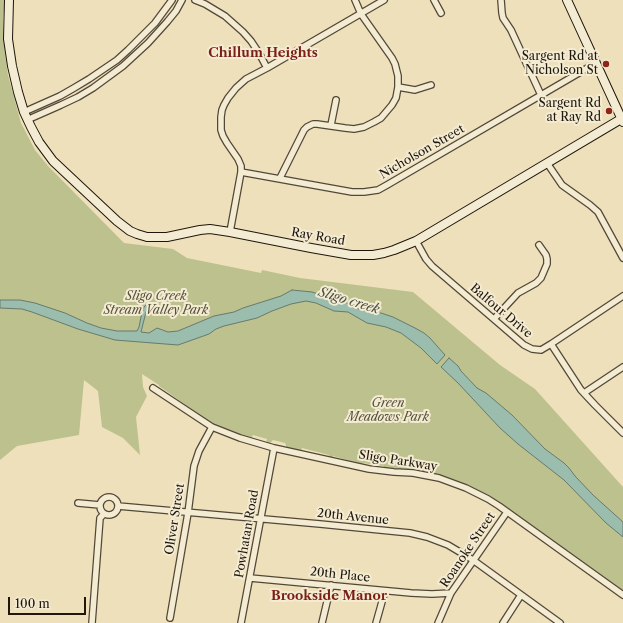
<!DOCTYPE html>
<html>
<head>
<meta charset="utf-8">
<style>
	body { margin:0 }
	#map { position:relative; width:623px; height:623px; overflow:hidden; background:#eee0bb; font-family:"Libre Caslon Text",serif }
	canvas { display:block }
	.scale { position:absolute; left:8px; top:597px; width:78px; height:18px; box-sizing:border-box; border:2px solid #1f160c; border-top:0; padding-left:5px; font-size:12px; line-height:14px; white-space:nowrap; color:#1f160c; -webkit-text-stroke:3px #f4ebd3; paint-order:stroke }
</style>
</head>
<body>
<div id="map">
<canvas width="623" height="623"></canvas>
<div class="scale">100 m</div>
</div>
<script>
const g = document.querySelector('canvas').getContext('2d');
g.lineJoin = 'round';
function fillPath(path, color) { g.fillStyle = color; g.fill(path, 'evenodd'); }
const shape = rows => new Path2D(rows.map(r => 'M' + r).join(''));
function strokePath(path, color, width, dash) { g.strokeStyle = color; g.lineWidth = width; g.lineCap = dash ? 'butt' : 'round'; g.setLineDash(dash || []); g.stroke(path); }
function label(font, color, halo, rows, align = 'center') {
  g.font = font + ' "Libre Caslon Text",serif'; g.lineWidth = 4; g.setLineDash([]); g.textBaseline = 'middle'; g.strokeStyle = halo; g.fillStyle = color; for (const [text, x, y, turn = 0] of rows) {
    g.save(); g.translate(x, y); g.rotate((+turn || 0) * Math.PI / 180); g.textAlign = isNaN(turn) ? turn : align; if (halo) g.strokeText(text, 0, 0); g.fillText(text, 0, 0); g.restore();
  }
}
fillPath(shape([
	[0,0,5,0,3,18,3,33,5,54,8,75,21,123,35,150,48,166,124,243,173,249,187,258,261,273,262,270,300,278,413,292,500,365,535,389,623,487,623,591,500,503,490,496,468,485,443,477,384,469,384,466,363,463,362,465,354,464,355,462,333,456,332,459,328,458,329,455,302,448,301,451,286,447,286,445,285,443,273,440,270,443,266,443,267,439,253,435,251,439,238,434,220,427,210,422,159,386,159,385,142,374,143,387,147,396,136,417,140,455,123,438,102,427,98,391,84,380,79,435,17,446,0,460]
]), '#bcc18e');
const water = shape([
	[292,290,312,292,334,299,338,297,354,308,381,313,393,317,415,328,424,333,430,338,445,355,437,364,421,348,401,333,386,327,367,323,348,312,334,311,316,303,306,301,291,304,272,311,257,318,224,326,216,329,209,334,178,345,115,340,78,329,32,312,22,309,0,308,0,300,20,300,35,303,65,313,87,323,101,328,117,331,137,331,139,327,142,312,144,307,149,302,152,304,146,312,141,332,149,333,157,328,168,332,178,331,214,316,234,312,243,308,281,296,292,290],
	[449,358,458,366,461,371,477,388,486,393,512,415,545,449,564,463,569,468,575,476,593,495,623,522,623,537,606,523,564,480,518,444,500,428,458,383,441,367,449,358]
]);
fillPath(water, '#9abdad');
strokePath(water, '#697a6d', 1);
const street = shape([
	[195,0,205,4,225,16,243,32,251,41,259,53,267,68],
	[434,0,441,13],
	[501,0,502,13,503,18,511,30,541,95],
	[398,87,415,90,431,85],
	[24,112,60,96,74,88,89,79,117,60,128,50,155,23,172,0],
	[27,120,61,105,78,97,93,88,123,66,148,43,167,22,176,11,182,0],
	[331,125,336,100],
	[547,163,562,185,590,205,598,212,623,258],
	[241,172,352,192,364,192,378,190,387,185,596,63],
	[280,178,304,130,307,127,313,124,317,124,345,128,354,129,364,127,374,122,381,118,392,105,396,98,398,87,398,76,395,64,392,58,361,14,355,0],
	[230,232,241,172,241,166,238,159,227,143,223,136,221,130,221,117,222,110,224,105,228,98,236,88,246,79,267,68,384,0],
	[416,241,426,259,432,266,524,345,532,349,541,350,551,344,623,296],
	[494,319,518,293,536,283,541,278,547,264,547,259,546,255,539,245],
	[551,344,581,390,595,405,623,433],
	[153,388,212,427,240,438,274,448,369,469,394,472,413,473,439,478,466,488,488,499,499,506,623,595],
	[584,393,623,367],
	'100 506a9 9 0 1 1 18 0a9 9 0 1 1-18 0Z',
	[78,503,100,505],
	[118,506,320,524,410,533,427,537,448,545,473,560,560,623],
	[250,578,411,593,432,594,451,593],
	[170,618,188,513,194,466,199,451,212,427],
	[92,623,100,518,104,514],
	[241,623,274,448],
	[322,623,331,585],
	[376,623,385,591],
	[438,623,451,593,507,512],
	[503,623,521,595]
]);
const secondary = shape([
	[9,0,8,39,12,66,18,92,24,112,31,127,39,142,53,161,117,221,130,231,137,234,147,237,167,237,200,230,210,229,230,232,311,248,351,255,373,255,384,253,394,250,416,241,621,119],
	[567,0,623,122]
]);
strokePath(street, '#534838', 8);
strokePath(secondary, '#1f160c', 10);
strokePath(street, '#f4ebd3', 5.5);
strokePath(secondary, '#f4ebd3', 8);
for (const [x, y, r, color] of [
	[606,64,4,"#8f2418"],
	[609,111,4,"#8f2418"]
]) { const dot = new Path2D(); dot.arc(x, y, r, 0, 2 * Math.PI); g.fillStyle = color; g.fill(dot); strokePath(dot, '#f4ebd3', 1.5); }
label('12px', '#1f160c', '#f4ebd3', [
	["Sargent Rd at",598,57],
	["Nicholson St",598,71],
	["Sargent Rd",601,104],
	["at Ray Rd",601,118]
], 'right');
label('12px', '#1f160c', '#f4ebd3', [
	["Nicholson Street",422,152,-30],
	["Ray Road",318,237,10],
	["Balfour Drive",501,311,40],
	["Sligo Parkway",398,461,9],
	["20th Avenue",353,517,6],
	["Oliver Street",175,519,-81],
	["Powhatan Road",247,534,-80],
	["Roanoke Street",468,550,-56],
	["20th Place",340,575,6]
]);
label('italic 12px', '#56523a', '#f4ebd3', [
	["Sligo Creek",156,297],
	["Stream Valley Park",156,311],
	["Green",388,404],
	["Meadows Park",388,418]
]);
label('bold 13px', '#7a1f14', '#f4ebd3', [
	["Chillum Heights",263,53],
	["Brookside Manor",329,596]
]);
label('italic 13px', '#4a5044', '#f4ebd3', [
	["Sligo creek",349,301,17]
]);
</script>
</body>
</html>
